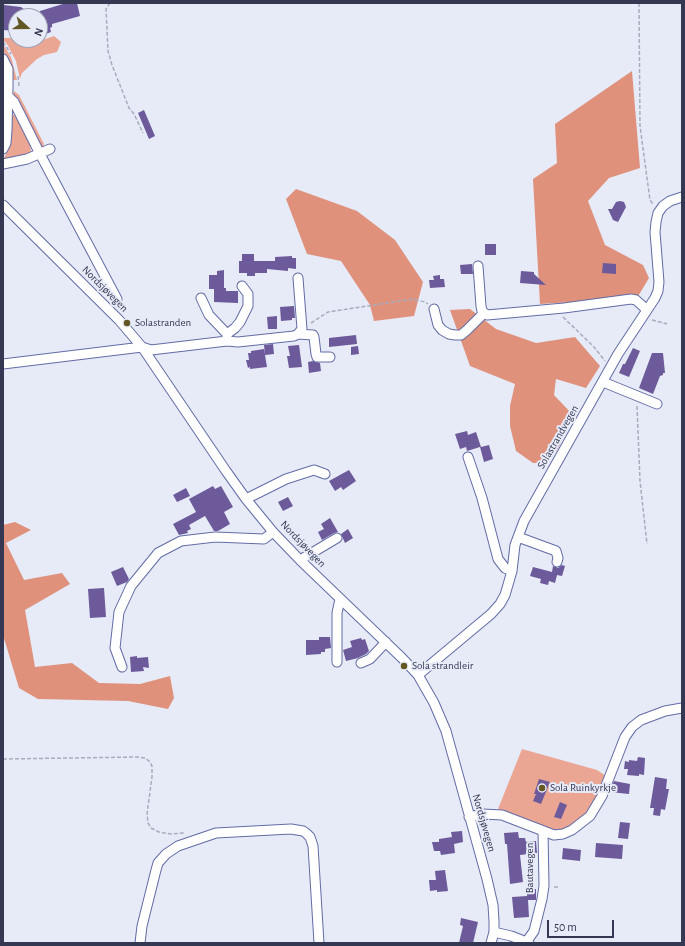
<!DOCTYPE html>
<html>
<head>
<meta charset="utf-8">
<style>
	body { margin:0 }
	#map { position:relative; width:685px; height:946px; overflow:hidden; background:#e7eaf7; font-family:"Alegreya Sans",sans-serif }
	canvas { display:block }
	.frame { position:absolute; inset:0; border:4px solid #343852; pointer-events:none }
	.north { position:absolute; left:8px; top:8px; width:40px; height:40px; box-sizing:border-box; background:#e7eaf7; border:1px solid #9fa3b5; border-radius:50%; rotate:111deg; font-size:11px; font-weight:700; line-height:16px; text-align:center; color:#343852 }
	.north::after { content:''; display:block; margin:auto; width:14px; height:18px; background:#635723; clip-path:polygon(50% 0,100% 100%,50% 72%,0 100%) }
	.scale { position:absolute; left:547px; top:920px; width:67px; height:18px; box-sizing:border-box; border:2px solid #343852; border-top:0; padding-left:5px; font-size:12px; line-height:14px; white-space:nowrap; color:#343852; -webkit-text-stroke:3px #e7eaf7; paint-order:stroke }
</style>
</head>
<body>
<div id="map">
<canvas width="685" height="946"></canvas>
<div class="frame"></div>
<div class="north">N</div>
<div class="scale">50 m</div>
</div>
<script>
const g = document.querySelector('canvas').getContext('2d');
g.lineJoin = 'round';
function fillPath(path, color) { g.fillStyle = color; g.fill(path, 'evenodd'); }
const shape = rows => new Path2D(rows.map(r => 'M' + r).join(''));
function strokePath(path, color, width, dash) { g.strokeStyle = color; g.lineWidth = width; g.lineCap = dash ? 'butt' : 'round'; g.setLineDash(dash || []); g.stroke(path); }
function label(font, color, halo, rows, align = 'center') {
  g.font = font + ' "Alegreya Sans",sans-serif'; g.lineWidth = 4; g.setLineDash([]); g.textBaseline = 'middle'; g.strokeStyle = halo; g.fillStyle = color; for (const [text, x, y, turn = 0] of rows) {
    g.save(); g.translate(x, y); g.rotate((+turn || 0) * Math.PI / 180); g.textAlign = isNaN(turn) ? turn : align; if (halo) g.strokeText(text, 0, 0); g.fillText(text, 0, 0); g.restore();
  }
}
fillPath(shape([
	[54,36,61,42,57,52,44,55,37,59,22,73,20,79,16,61,7,44,4,41,4,38,16,38,16,40,40,41],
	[3,44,11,57,17,80,13,80,12,78,6,56,3,51],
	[14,91,19,95,44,144,43,147,40,146,13,95],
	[14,114,30,144,31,152,29,154,5,160,4,158,9,148,12,137,12,116],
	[522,749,597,770,606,776,592,807,587,814,564,831,558,832,498,809]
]), '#eaa593');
fillPath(shape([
	[632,71,640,168,609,178,588,201,605,245,643,265,649,278,637,298,540,304,533,179,557,163,555,124],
	[296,189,357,211,395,240,423,282,414,316,374,321,370,305,341,261,307,254,286,199],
	[470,309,496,329,536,343,575,337,600,366,586,388,556,379,554,395,572,414,558,449,542,463,533,463,516,451,510,426,510,406,515,384,470,366,450,310],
	[15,522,31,530,6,543,24,580,62,573,70,584,25,610,35,667,72,663,99,683,140,684,170,676,174,698,168,709,128,701,38,699,19,688,3,635,3,525]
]), '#df917c');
fillPath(shape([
	[66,3,77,3,80,16,52,24,52,27,50,28,51,32,40,36,40,11],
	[4,5,21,7,33,16,16,16,16,31,3,30],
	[144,110,155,136,149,139,138,113],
	[620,201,624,202,626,207,618,222,613,220,608,209,612,209,616,202],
	[485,244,496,244,496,255,485,255],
	[242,254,254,254,254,261,275,261,275,257,292,256,292,258,296,258,296,269,288,268,288,271,267,269,267,273,255,273,255,276,247,276,247,273,239,273,239,261,242,261],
	[603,263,616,264,616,274,602,273],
	[472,264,473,274,461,274,460,265],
	[224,270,224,288,226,288,226,291,238,291,238,303,214,302,214,289,209,289,209,275,217,275,217,271],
	[521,271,534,272,534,274,546,285,520,283],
	[440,275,440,279,444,279,445,287,430,288,429,280,434,280,433,276],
	[294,306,295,318,292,318,292,320,281,321,280,307],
	[277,316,277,329,268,329,267,317],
	[356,335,357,344,329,347,329,338],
	[273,344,274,354,265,355,264,345],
	[299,345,302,367,289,368,287,356,290,356,288,346],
	[358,346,359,354,351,355,351,347],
	[633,348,640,351,629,377,619,373,623,364,625,364],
	[264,349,267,367,250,369,250,367,248,368,246,360,249,360,248,353,251,353,251,351],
	[652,353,663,353,665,373,663,373,663,375,660,376,653,394,639,388],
	[313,361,320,363,321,371,309,373,308,362],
	[467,431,468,435,476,432,481,447,489,445,493,459,484,462,480,447,467,451,466,447,460,449,455,434],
	[349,470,356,481,343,490,341,487,335,491,329,481],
	[213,486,215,489,221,486,233,507,224,512,230,524,218,531,214,531,205,516,189,525,191,529,187,531,188,533,179,535,173,524,196,512,189,499],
	[186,488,190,496,177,502,173,495],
	[288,497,293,506,283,511,278,502],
	[330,518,338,532,334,533,322,540,318,532,324,529,321,524],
	[348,529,353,538,345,543,341,534],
	[562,565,565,566,562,576,557,575,555,583,549,581,548,585,540,583,541,579,530,576,533,567,552,572,553,566,558,568],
	[123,567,129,579,127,582,117,586,111,572],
	[104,588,106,617,90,618,88,589],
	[319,637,330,637,331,648,325,649,325,652,321,652,321,654,306,655,306,640,319,640],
	[361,638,362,640,365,639,369,651,366,654,358,658,346,661,343,650,352,647,350,641],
	[137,656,137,658,148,657,149,668,143,667,144,671,131,672,130,657],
	[638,757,645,758,644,775,639,774,639,776,627,775,628,769,624,769,625,761,629,762,629,760,637,761],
	[655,777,667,779,666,789,669,789,665,810,661,809,660,816,653,815,654,808,650,808],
	[539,779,550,782,541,804,533,801,536,794,534,794],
	[614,781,630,784,629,794,610,792],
	[560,802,567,805,561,819,554,817],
	[620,822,630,823,628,839,618,838],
	[462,831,463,842,454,844,455,853,441,855,440,851,434,851,432,842,439,842,439,839,452,837,451,832],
	[518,832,519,838,525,838,526,842,536,841,537,853,520,855,523,882,510,884,507,844,505,844,504,833],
	[596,843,623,845,622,859,595,857],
	[563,848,581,850,580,861,562,859],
	[445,870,448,891,437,892,437,890,430,891,429,880,436,880,435,871],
	[527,889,536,889,536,900,528,900,529,917,514,918,512,897,527,896],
	[461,918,478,922,473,943,459,943,463,926,460,925]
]), '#6c5a9a');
const minor = shape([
	[3,59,8,69,8,87,7,130,6,143,3,149],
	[7,95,14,102,40,154,117,299],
	[3,164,27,159,50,149],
	[3,205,119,320,142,347,226,471,246,499,273,532,300,560,402,658,418,675,434,703,446,731,487,879,493,905,494,921,494,932,491,943],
	[478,266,481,306,482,311,487,315,564,308,631,299,636,300,647,310],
	[201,298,209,315,227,334,227,339],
	[434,309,438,325,442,330,449,334,455,335,461,335,467,330,484,313],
	[227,334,235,328,240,322,248,306,248,294,242,286],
	[298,334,313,335,314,337,316,354,317,357,330,357],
	[3,364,142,347,151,350,227,341,238,342,294,336,298,334,302,329,298,278],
	[603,382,657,404],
	[468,457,482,498,498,559,505,568,512,571],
	[246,499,286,479,314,470,325,474],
	[518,537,556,551,558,558,557,562],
	[300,560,337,538],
	[337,662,337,613,340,599],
	[361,663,370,659,386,642],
	[122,667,115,648,119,612,131,586,158,553,181,541,215,537,264,539,273,532],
	[418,675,491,614,500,604,505,595,512,571,515,545,524,521,618,354,655,298,658,291,659,282,655,232,656,222,658,213,663,206,670,201,682,197],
	[469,817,483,814,502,815,554,835,563,834,572,830,590,816,602,796,625,737,632,727,641,720,665,711,682,708],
	[494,932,511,936,529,943],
	[527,941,534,931,542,899,544,886,543,831],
	[140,943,142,926,156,870,158,863,166,854,178,846,216,833,291,829,303,831,306,833,310,837,313,846,319,943]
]);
strokePath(minor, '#626ca5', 11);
strokePath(shape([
	[110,3,106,9,108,51,112,65,129,108,134,114,143,133],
	[639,3,640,126,650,200,653,204],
	[3,42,11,54],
	[18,76,19,86],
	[563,317,594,347,605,361],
	[652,320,667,324],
	[311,323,328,312,413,299,425,302,428,304],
	[637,406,640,481,647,544],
	[3,759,137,757,145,758,149,761,152,766,152,777,147,814,148,823,151,828,159,832,171,834,184,833],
	[554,887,559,887]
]), '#a9acbe', 1.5, [4, 2]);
strokePath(minor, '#fff', 9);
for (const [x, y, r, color] of [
	[127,323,4,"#635723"],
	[404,666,4,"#635723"],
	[542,788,4,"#635723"]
]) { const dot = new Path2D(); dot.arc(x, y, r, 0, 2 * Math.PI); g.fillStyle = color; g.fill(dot); strokePath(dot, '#e7eaf7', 1.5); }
label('11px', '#343852', '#e7eaf7', [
	["Nordsjøvegen",105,289,45],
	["Solastrandvegen",558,437,-60],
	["Nordsjøvegen",303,544,46],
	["Nordsjøvegen",484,823,74],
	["Bautavegen",530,868,-90]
]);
label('11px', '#343852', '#e7eaf7', [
	["Solastranden",135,323],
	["Sola strandleir",412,666],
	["Sola Ruinkyrkje",550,788]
], 'left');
</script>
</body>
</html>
